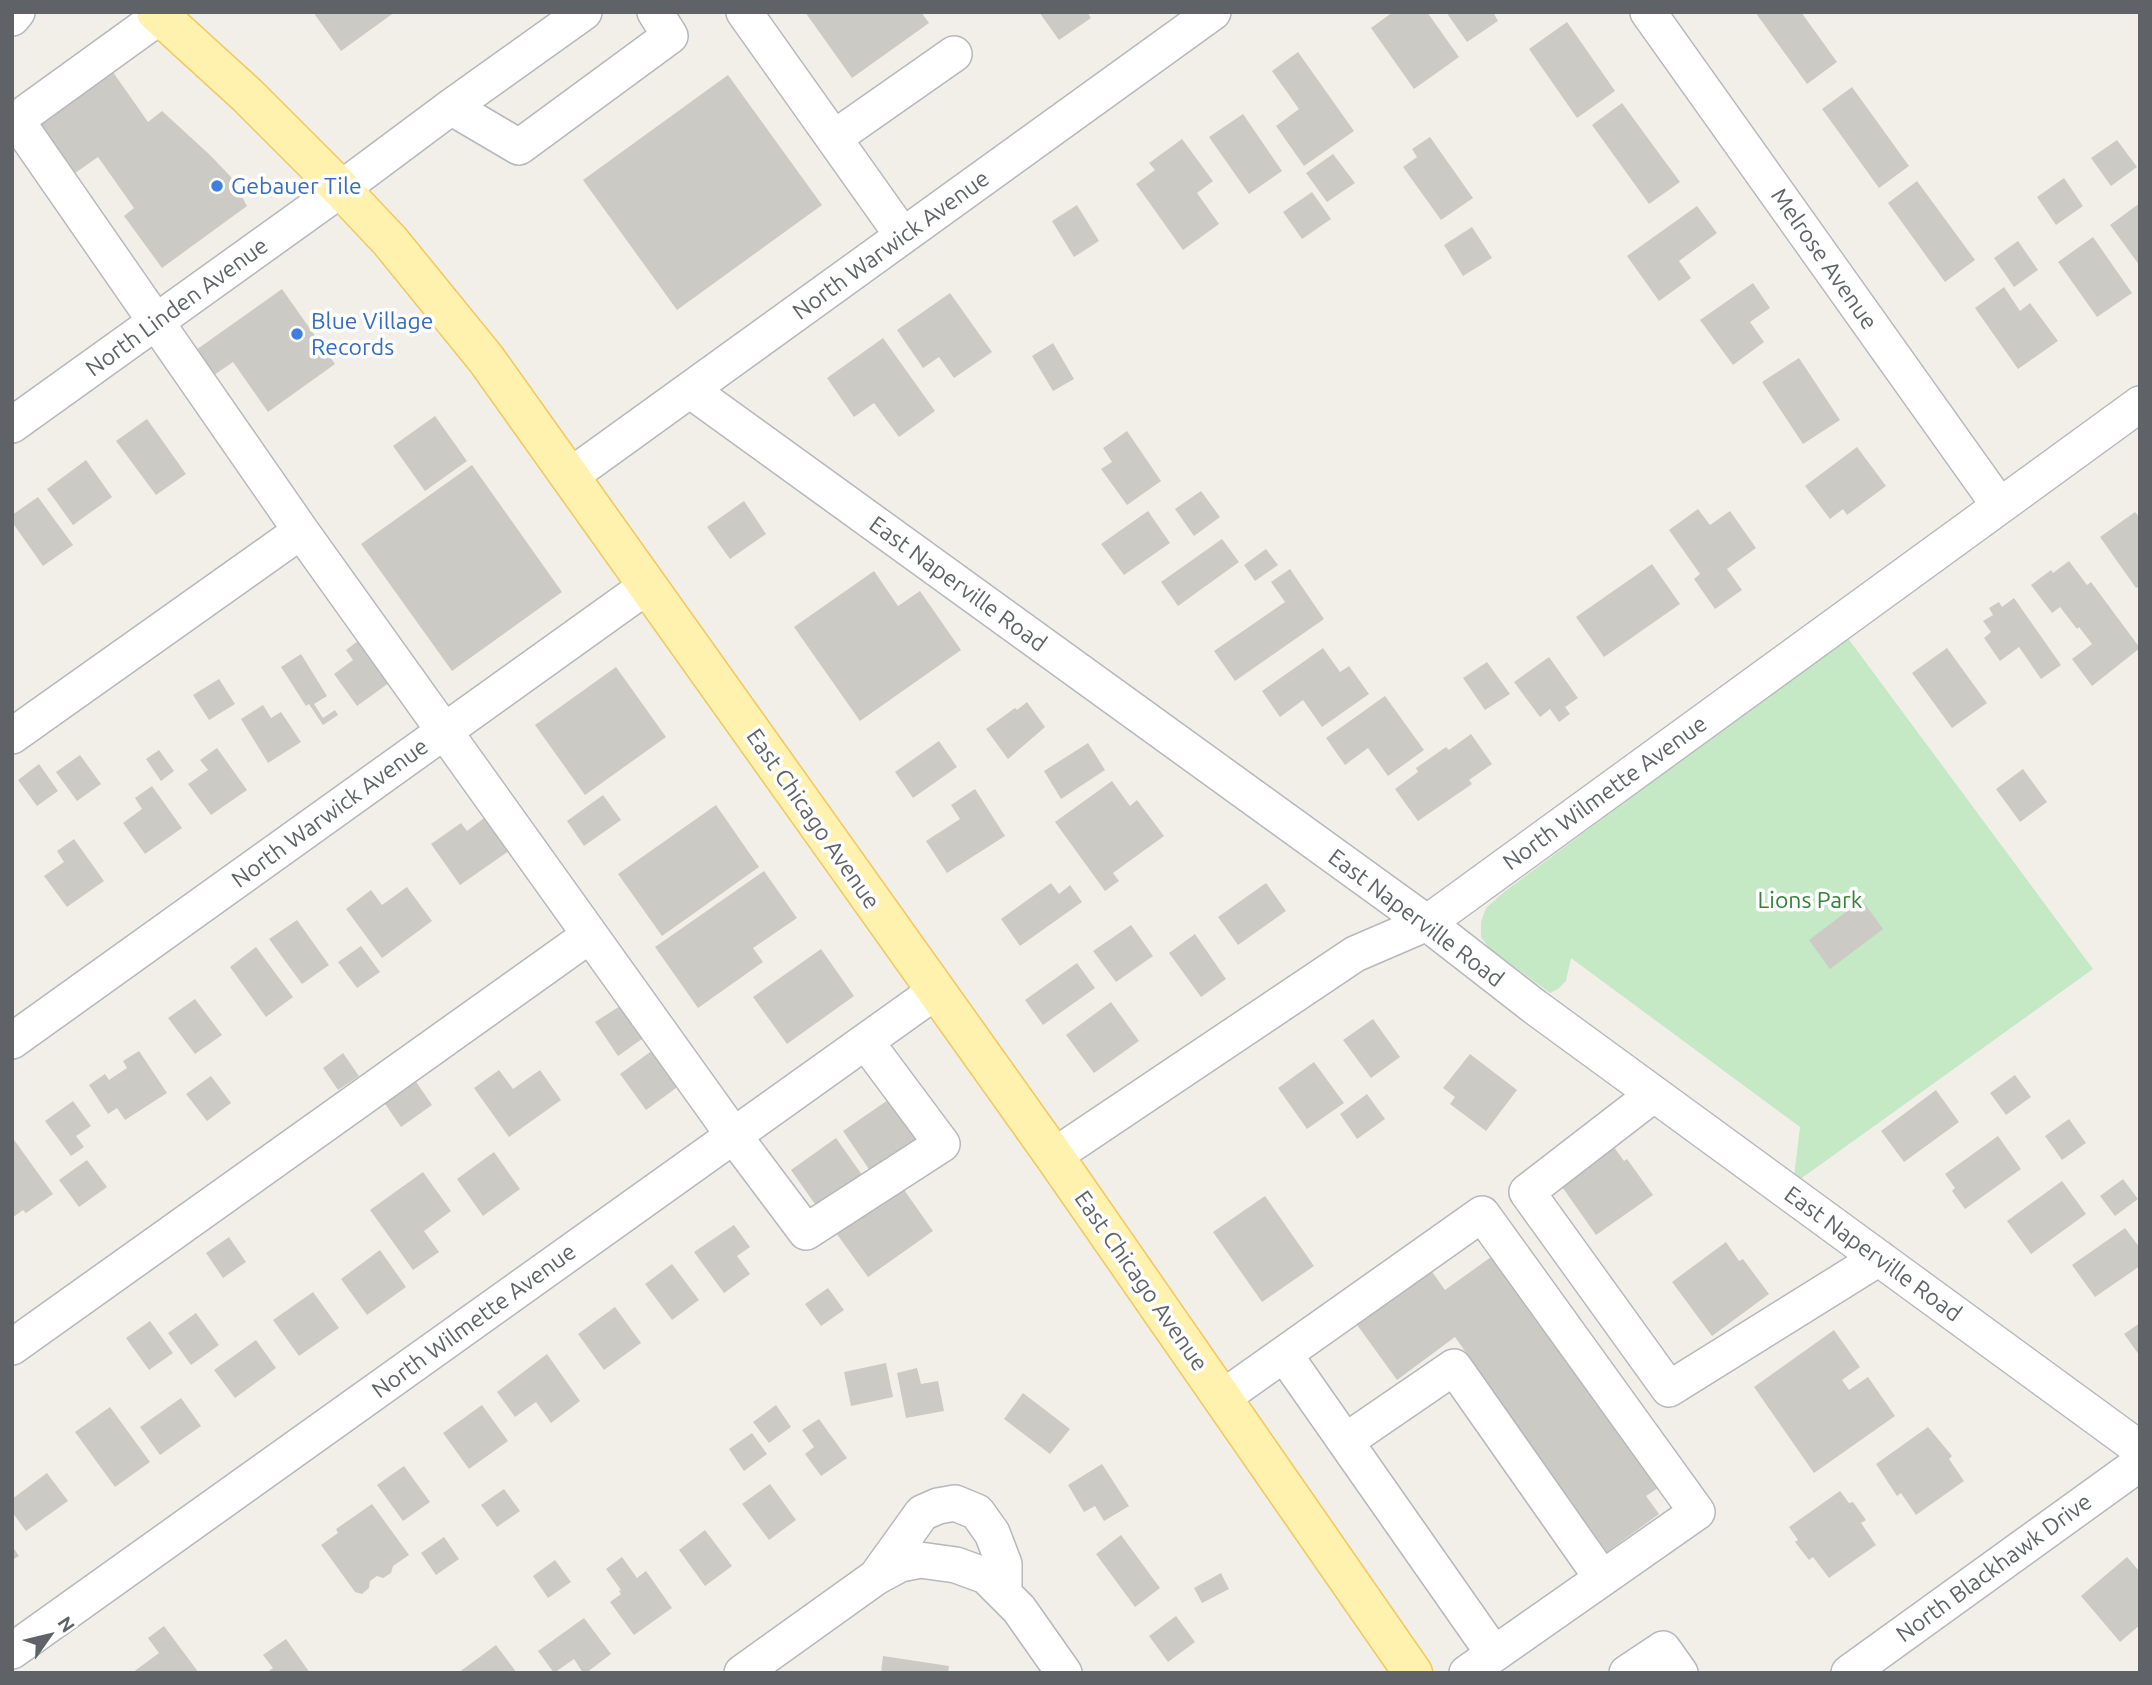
<!DOCTYPE html>
<html>
<head>
<meta charset="utf-8">
<style>
	body { margin:0 }
	#map { position:relative; width:2152px; height:1685px; overflow:hidden; background:#f1efe8; font-family:Ubuntu,sans-serif }
	canvas { display:block }
	.frame { position:absolute; inset:0; border:14px solid #5f6368; pointer-events:none }
	.north { position:absolute; left:14px; top:1601px; width:70px; height:70px; -webkit-text-stroke:5px #fff; paint-order:stroke; rotate:56deg; font-size:19px; font-weight:700; line-height:28px; text-align:center; color:#5f6368 }
	.north::after { content:''; display:block; margin:auto; width:24px; height:32px; background:#5f6368; clip-path:polygon(50% 0,100% 100%,50% 72%,0 100%) }
</style>
</head>
<body>
<div id="map">
<canvas width="2152" height="1685"></canvas>
<div class="frame"></div>
<div class="north">N</div>
</div>
<script>
const g = document.querySelector('canvas').getContext('2d');
g.lineJoin = 'round';
function fillPath(path, color) { g.fillStyle = color; g.fill(path, 'evenodd'); }
const shape = rows => new Path2D(rows.map(r => 'M' + r).join(''));
function strokePath(path, color, width, dash) { g.strokeStyle = color; g.lineWidth = width; g.lineCap = dash ? 'butt' : 'round'; g.setLineDash(dash || []); g.stroke(path); }
function label(font, color, halo, rows, align = 'center') {
  g.font = font + ' Ubuntu,sans-serif'; g.lineWidth = 7; g.setLineDash([]); g.textBaseline = 'middle'; g.strokeStyle = halo; g.fillStyle = color; for (const [text, x, y, turn = 0] of rows) {
    g.save(); g.translate(x, y); g.rotate((+turn || 0) * Math.PI / 180); g.textAlign = isNaN(turn) ? turn : align; if (halo) g.strokeText(text, 0, 0); g.fillText(text, 0, 0); g.restore();
  }
}
fillPath(shape([
	[1847,637,2093,969,1799,1180,1794,1177,1800,1127,1571,958,1566,981,1558,989,1550,993,1489,948,1481,937,1481,922,1486,908,1504,892]
]), '#c5e8c5');
fillPath(shape([
	[313,12,395,12,341,51],
	[805,12,921,12,929,23,852,78],
	[1039,12,1087,12,1091,18,1059,40],
	[1393,12,1427,12,1459,57,1414,89,1371,28],
	[1446,12,1493,12,1498,21,1467,42],
	[1755,12,1801,12,1837,62,1807,84],
	[1567,22,1615,91,1577,118,1529,49],
	[1298,52,1354,131,1304,166,1276,126,1299,109,1272,71],
	[108,65,148,122,162,111,210,155,231,177,247,206,162,268,124,216,134,208,98,157,68,178,28,122],
	[728,75,822,205,677,310,583,180],
	[1852,87,1909,166,1879,188,1822,109],
	[1622,103,1680,182,1649,204,1592,125],
	[1243,114,1282,171,1249,194,1209,137],
	[1430,137,1473,198,1441,220,1403,167,1417,157,1412,149],
	[1182,139,1213,181,1197,193,1219,224,1183,250,1136,184,1155,170,1149,163],
	[2117,140,2137,167,2111,186,2091,158],
	[1333,154,1355,183,1327,202,1306,173],
	[2064,178,2083,206,2056,225,2037,197],
	[1917,181,1975,260,1945,282,1888,203],
	[1312,192,1331,219,1302,239,1283,212],
	[2140,203,2140,266,2110,225],
	[1077,205,1099,241,1074,257,1052,221],
	[1697,206,1717,233,1679,261,1691,278,1659,301,1627,256],
	[1472,227,1492,258,1463,276,1444,245],
	[2093,237,2132,293,2097,317,2058,262],
	[2018,241,2038,270,2014,287,1994,258],
	[1753,283,1770,308,1750,322,1764,342,1733,365,1700,320],
	[2004,287,2020,311,2030,303,2058,341,2018,369,1975,308],
	[282,289,335,364,268,412,233,362,214,375,196,350],
	[950,293,992,352,954,378,939,357,923,368,897,330],
	[883,338,935,411,899,437,874,403,854,417,827,378],
	[1053,343,1074,379,1053,391,1032,356],
	[1799,358,1840,420,1803,444,1762,382],
	[435,416,467,461,425,491,393,446],
	[147,419,186,474,156,495,116,441],
	[1127,431,1161,481,1127,505,1101,469,1112,462,1103,448],
	[1857,447,1886,486,1847,515,1843,509,1830,519,1805,486],
	[86,460,112,497,73,525,47,489],
	[472,465,562,592,452,671,361,544],
	[1201,491,1220,517,1194,536,1175,509],
	[38,497,73,545,43,566,12,522,12,515],
	[744,501,766,534,730,559,707,527],
	[1698,509,1710,525,1730,511,1756,548,1727,569,1742,590,1715,609,1694,579,1700,574,1669,530],
	[1148,511,1170,543,1124,575,1101,544],
	[2135,512,2140,518,2140,586,2136,588,2100,537],
	[1222,539,1239,562,1178,606,1161,582],
	[1266,549,1278,565,1255,581,1244,565],
	[2069,561,2087,585,2091,582,2140,648,2092,686,2072,659,2092,644,2079,627,2077,629,2060,607,2052,613,2031,585,2051,570,2053,573],
	[1652,564,1680,604,1604,657,1576,617],
	[1290,569,1324,619,1235,681,1214,651,1285,602,1271,582],
	[874,571,898,606,920,591,961,650,860,721,794,627],
	[2014,598,2061,665,2041,679,2019,647,2000,661,1984,638,1991,632,1983,621,1993,615,1989,608,1999,602,2002,607],
	[363,637,393,680,357,706,334,674,353,660,346,650],
	[1323,648,1340,672,1349,666,1369,694,1322,727,1303,700,1280,717,1262,691],
	[1947,648,1987,703,1952,728,1912,673],
	[301,654,327,696,314,704,323,718,335,710,338,715,323,725,309,704,306,706,281,667],
	[1549,657,1578,698,1565,707,1570,714,1559,722,1550,709,1540,717,1514,682],
	[1487,662,1510,694,1485,710,1463,678],
	[616,667,666,737,585,795,535,725],
	[219,679,235,704,209,720,193,695],
	[1385,696,1424,750,1388,776,1368,748,1345,765,1326,738],
	[1027,702,1045,727,1008,759,986,729,1015,708,1017,710],
	[263,705,271,718,281,712,301,742,268,763,241,719],
	[1471,734,1492,764,1469,780,1472,784,1418,821,1395,789,1418,772,1416,768,1446,747,1449,750],
	[939,741,957,767,913,798,895,772],
	[1088,743,1105,770,1061,799,1044,771],
	[217,748,247,790,211,815,188,784,208,770,200,760],
	[159,750,174,771,161,781,146,759],
	[80,755,101,784,77,801,56,772],
	[39,764,58,791,37,806,18,780],
	[2023,769,2047,802,2020,822,1996,789],
	[1112,781,1130,806,1137,800,1164,836,1113,873,1119,881,1105,891,1055,822],
	[152,786,182,828,145,854,123,823,142,809,135,798],
	[975,789,1005,836,947,873,926,841,960,819,951,805],
	[603,795,621,820,584,846,567,821],
	[716,805,759,867,662,936,618,874],
	[492,812,516,846,460,885,431,844,461,823,467,831],
	[74,839,104,881,67,907,44,876,64,862,57,851],
	[764,871,797,918,753,948,763,962,698,1008,655,947],
	[1051,883,1059,894,1070,885,1082,902,1020,946,1001,919],
	[1266,883,1286,911,1238,945,1218,917],
	[407,887,432,921,382,958,346,909,371,890,382,905],
	[1862,900,1883,929,1830,969,1809,940],
	[297,920,329,965,302,984,269,939],
	[1131,925,1153,956,1116,982,1093,951],
	[1195,934,1226,979,1201,997,1169,953],
	[361,946,380,972,357,988,338,962],
	[256,947,293,997,266,1017,230,967],
	[821,949,854,996,787,1044,753,997],
	[1077,963,1095,988,1043,1025,1025,1000],
	[195,999,222,1035,195,1054,168,1018],
	[1111,1002,1139,1041,1094,1073,1066,1035],
	[620,1006,642,1039,618,1056,595,1022],
	[1373,1019,1400,1057,1371,1078,1343,1040],
	[657,1047,683,1083,646,1110,620,1074],
	[139,1051,167,1093,125,1120,117,1108,108,1114,89,1085,105,1074,109,1080,127,1068,123,1061],
	[343,1053,359,1076,338,1090,323,1068],
	[1470,1054,1517,1090,1486,1131,1450,1104,1455,1097,1443,1088],
	[1314,1062,1344,1103,1307,1129,1278,1088],
	[499,1070,513,1089,540,1070,561,1100,509,1137,474,1088],
	[2015,1075,2031,1097,2006,1115,1990,1093],
	[211,1076,231,1103,207,1121,186,1094],
	[412,1076,432,1105,401,1127,381,1098],
	[1936,1090,1959,1122,1904,1162,1881,1131],
	[1367,1094,1385,1119,1357,1139,1340,1114],
	[888,1100,919,1144,873,1175,843,1131],
	[73,1101,91,1126,76,1136,84,1147,71,1156,45,1121],
	[2069,1119,2086,1143,2062,1160,2045,1136],
	[1998,1136,2021,1169,1965,1209,1952,1191,1955,1188,1945,1174],
	[12,1137,53,1194,26,1213,23,1210,12,1218],
	[836,1138,867,1182,822,1214,791,1170],
	[1611,1143,1624,1161,1627,1159,1653,1195,1596,1235,1558,1181],
	[494,1152,520,1189,483,1216,457,1179],
	[87,1160,107,1187,79,1207,59,1180],
	[423,1172,451,1211,424,1231,439,1252,413,1270,370,1210],
	[2123,1179,2138,1199,2115,1216,2100,1196],
	[2062,1181,2086,1214,2031,1254,2007,1221],
	[902,1187,933,1231,868,1277,836,1233],
	[1265,1196,1314,1266,1262,1302,1213,1232],
	[734,1225,750,1247,737,1256,750,1274,724,1293,694,1252],
	[2125,1228,2140,1248,2140,1266,2095,1297,2072,1265],
	[229,1237,246,1262,223,1278,206,1253],
	[1726,1242,1739,1261,1743,1259,1769,1294,1712,1336,1672,1282],
	[380,1250,406,1287,367,1315,341,1279],
	[1498,1252,1664,1484,1646,1496,1659,1514,1607,1552,1455,1337,1397,1380,1355,1322,1430,1269,1445,1290],
	[672,1264,699,1300,672,1320,645,1284],
	[828,1288,844,1310,821,1326,805,1304],
	[313,1292,339,1328,299,1356,273,1320],
	[615,1307,641,1343,604,1370,578,1334],
	[196,1313,219,1345,191,1365,168,1333],
	[150,1321,173,1353,149,1370,126,1338],
	[2140,1323,2140,1356,2124,1334],
	[1834,1330,1860,1367,1842,1380,1849,1390,1868,1377,1895,1416,1814,1473,1754,1387],
	[256,1340,276,1368,235,1398,214,1370],
	[547,1354,580,1401,551,1423,536,1402,515,1417,497,1392],
	[886,1363,893,1397,851,1406,844,1372],
	[917,1368,921,1384,938,1381,944,1411,906,1418,897,1373],
	[1023,1393,1070,1429,1050,1454,1004,1419],
	[181,1398,201,1426,160,1455,140,1427],
	[482,1405,508,1441,469,1469,443,1433],
	[776,1405,791,1427,769,1443,753,1422],
	[110,1407,150,1462,115,1487,75,1432],
	[819,1419,847,1458,821,1476,805,1454,814,1447,802,1430],
	[1928,1427,1952,1456,1949,1459,1964,1481,1916,1515,1901,1493,1897,1496,1876,1464],
	[752,1433,767,1454,744,1471,729,1449],
	[1102,1464,1129,1506,1104,1521,1095,1506,1084,1512,1068,1485],
	[404,1466,430,1502,403,1521,377,1485],
	[47,1473,68,1501,26,1531,12,1512,12,1499],
	[770,1484,796,1520,769,1540,742,1504],
	[504,1489,520,1511,497,1527,481,1505],
	[1840,1491,1849,1503,1853,1502,1866,1520,1861,1523,1876,1545,1829,1578,1813,1557,1809,1560,1795,1542,1798,1540,1789,1527],
	[372,1504,409,1555,393,1566,391,1573,383,1578,377,1576,370,1581,369,1588,362,1594,355,1592,321,1545,338,1533,336,1529],
	[705,1530,732,1566,705,1586,679,1550],
	[1121,1535,1160,1588,1135,1607,1096,1554],
	[444,1537,459,1559,436,1575,421,1553],
	[12,1546,19,1556,12,1560],
	[622,1557,637,1578,646,1571,672,1608,634,1635,610,1602,621,1594,619,1591,621,1590,606,1569],
	[2127,1557,2140,1572,2140,1625,2120,1642,2081,1596],
	[555,1560,571,1582,548,1598,533,1576],
	[1221,1573,1229,1589,1202,1603,1194,1588],
	[1176,1616,1195,1642,1168,1662,1149,1636],
	[584,1618,611,1654,586,1673,583,1673,574,1659,554,1673,538,1651],
	[164,1626,199,1673,132,1673,159,1653,148,1638],
	[286,1639,310,1673,266,1673,273,1668,263,1655],
	[496,1645,517,1673,458,1673],
	[883,1656,949,1666,948,1673,881,1673]
]), '#cccac5');
const minor = shape([
	[744,12,903,236],
	[1648,12,1999,505],
	[12,18,17,12],
	[451,107,584,12],
	[12,123,160,16],
	[834,138,954,54],
	[690,390,1427,923,1535,1007,2140,1449],
	[12,425,341,189,451,107,519,147,670,36,655,12],
	[569,477,1213,12],
	[301,531,734,1136,806,1232,942,1144,866,1042],
	[12,736,301,531,16,120],
	[12,1041,647,586],
	[1654,1094,1527,1192,1669,1389,1879,1258],
	[1054,1156,1355,954,1427,923,2140,404],
	[12,1347,590,935],
	[1284,1354,1494,1654],
	[1222,1398,1482,1214,1697,1512,1467,1673],
	[1346,1441,1454,1367,1602,1578],
	[876,1577,922,1513,938,1506,955,1503,977,1512,992,1533,1004,1564,1004,1592],
	[12,1651,936,991],
	[742,1673,876,1577,900,1564,920,1560,956,1565,986,1576,1019,1609,1064,1673],
	[1627,1673,1663,1649,1680,1673],
	[1849,1673,2140,1463]
]);
const major = shape([
	[156,12,247,95,341,189,390,241,486,359,1054,1156,1413,1673]
]);
strokePath(minor, '#b5b8bc', 38);
strokePath(major, '#f2c960', 41);
strokePath(minor, '#fff', 35);
strokePath(major, '#fff2af', 38);
for (const [x, y, r, color] of [
	[217,186,7,"#3f7fe0"],
	[297,334,7,"#3f7fe0"]
]) { const dot = new Path2D(); dot.arc(x, y, r, 0, 2 * Math.PI); g.fillStyle = color; g.fill(dot); strokePath(dot, '#fff', 2.5); }
label('23px', '#366cbe', '#fff', [
	["Gebauer Tile",231,186],
	["Blue Village",311,321],
	["Records",311,347]
], 'left');
label('23px', '#5f6368', '#fff', [
	["North Warwick Avenue",891,245,-36],
	["Melrose Avenue",1824,259,55],
	["North Linden Avenue",177,307,-36],
	["East Naperville Road",958,584,36],
	["North Wilmette Avenue",1605,793,-36],
	["North Warwick Avenue",330,813,-36],
	["East Chicago Avenue",813,819,55],
	["East Naperville Road",1416,918,37],
	["East Naperville Road",1873,1254,36],
	["East Chicago Avenue",1141,1281,55],
	["North Wilmette Avenue",474,1321,-36],
	["North Blackhawk Drive",1994,1568,-36]
]);
label('23px', '#348238', '#fff', [
	["Lions Park",1810,900]
]);
</script>
</body>
</html>
